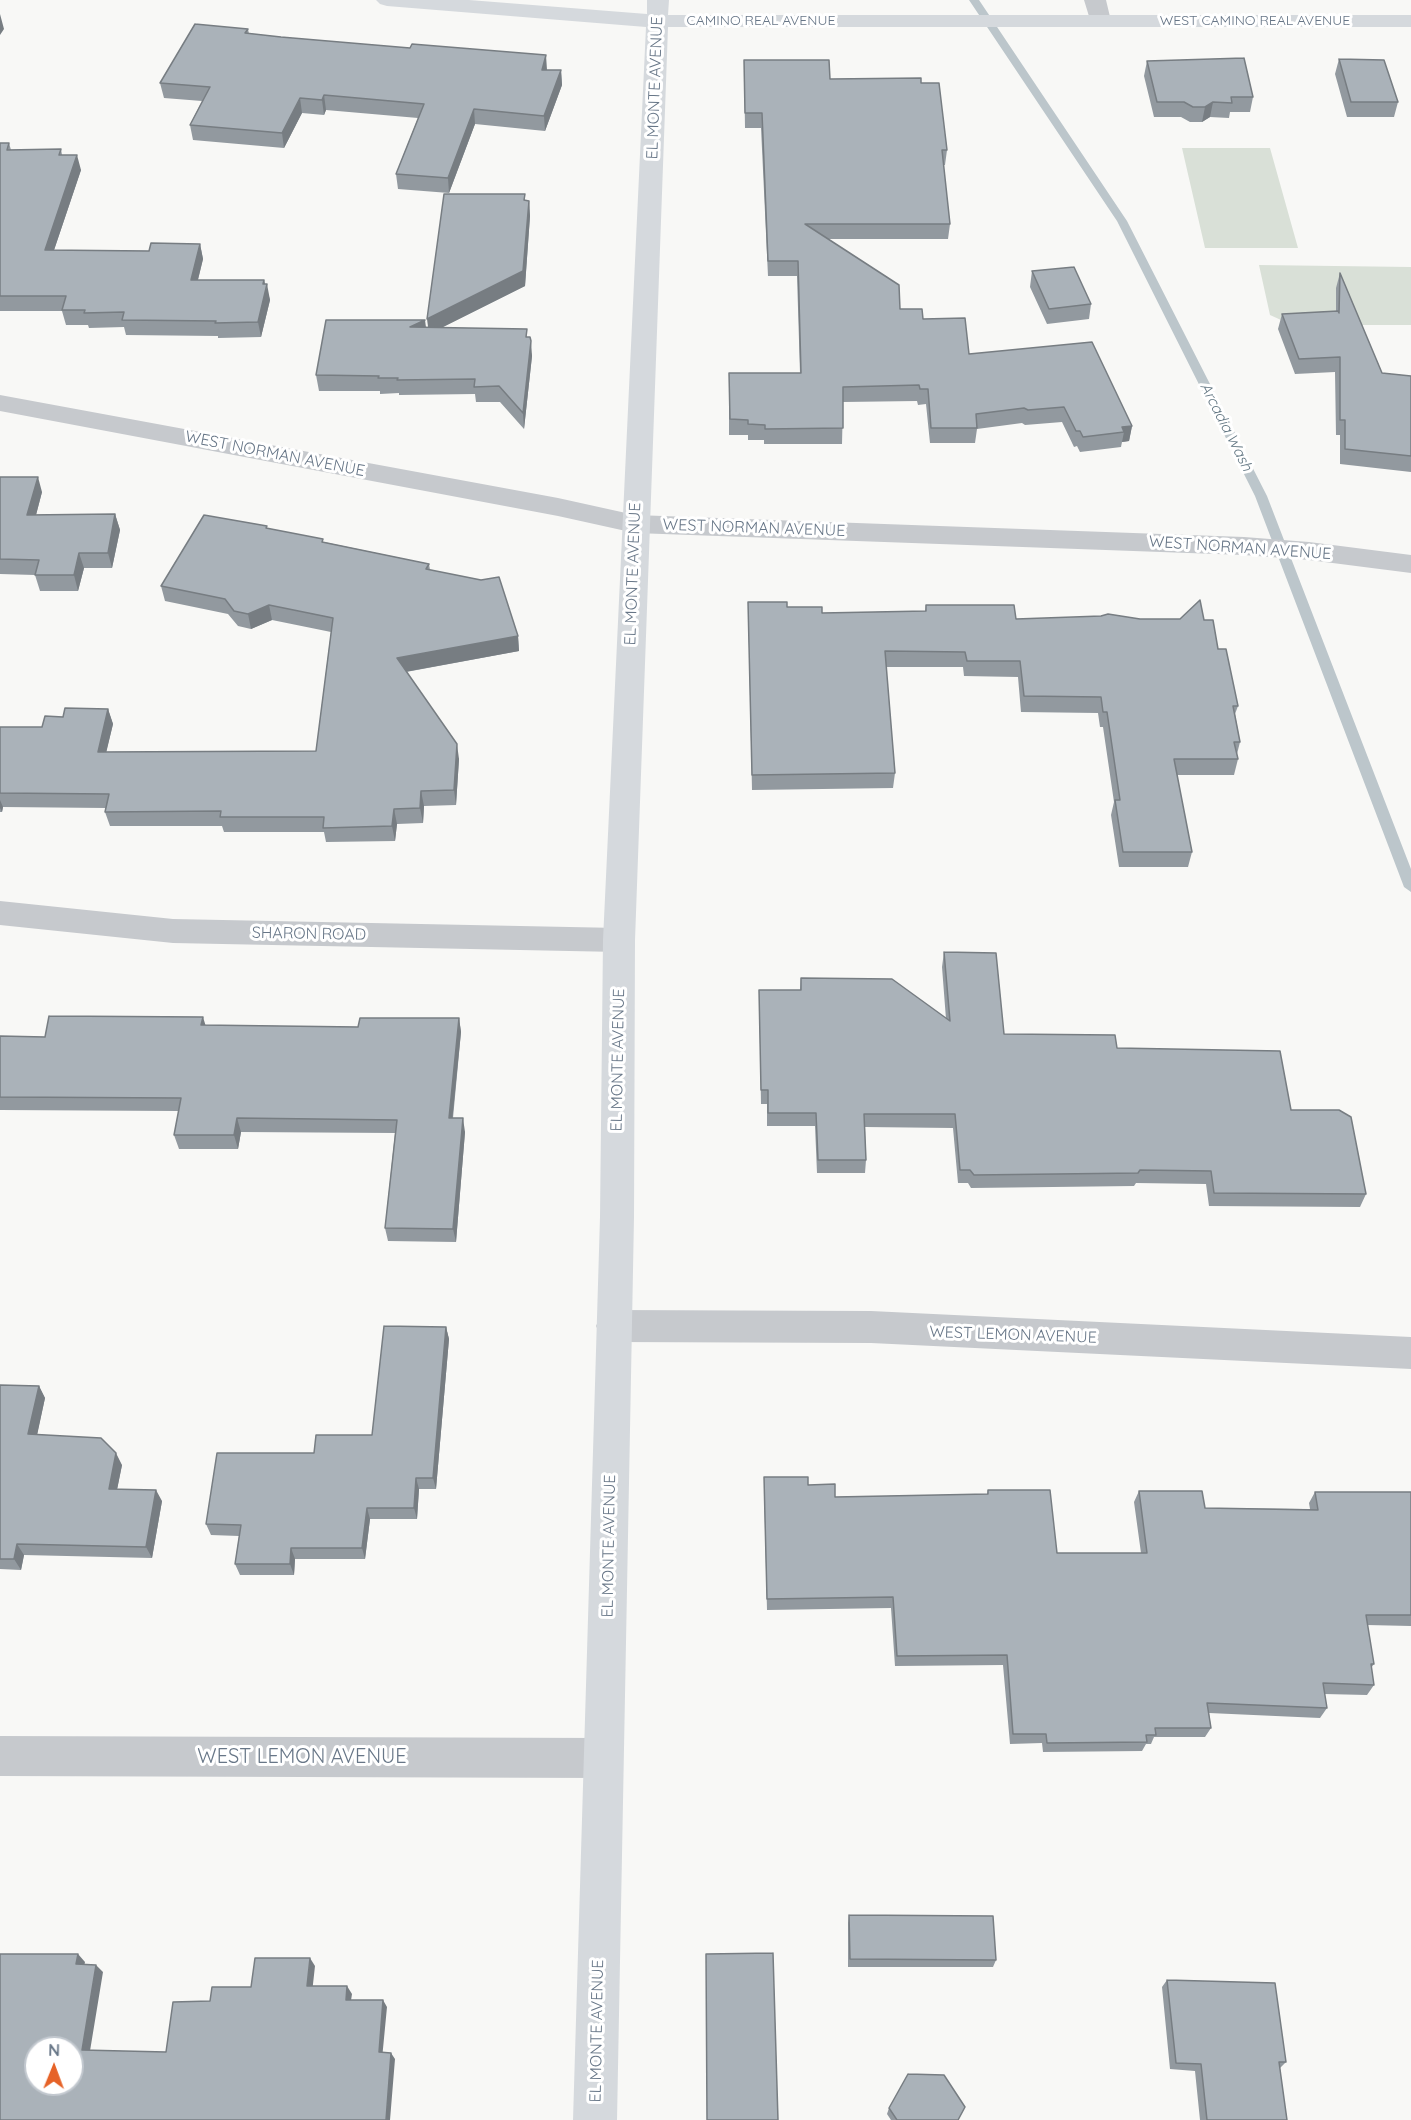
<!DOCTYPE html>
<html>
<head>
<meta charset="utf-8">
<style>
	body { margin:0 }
	#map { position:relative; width:1411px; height:2120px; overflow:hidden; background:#f8f8f6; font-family:Quicksand,sans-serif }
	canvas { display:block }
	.north { position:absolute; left:24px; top:2036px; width:60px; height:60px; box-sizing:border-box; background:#fff; border:2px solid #c2c8cf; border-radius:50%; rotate:1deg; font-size:16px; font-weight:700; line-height:24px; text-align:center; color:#677687 }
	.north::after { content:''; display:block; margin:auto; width:21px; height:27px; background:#e66328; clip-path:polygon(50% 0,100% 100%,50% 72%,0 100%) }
</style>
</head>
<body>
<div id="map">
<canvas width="1411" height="2120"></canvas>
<div class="north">N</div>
</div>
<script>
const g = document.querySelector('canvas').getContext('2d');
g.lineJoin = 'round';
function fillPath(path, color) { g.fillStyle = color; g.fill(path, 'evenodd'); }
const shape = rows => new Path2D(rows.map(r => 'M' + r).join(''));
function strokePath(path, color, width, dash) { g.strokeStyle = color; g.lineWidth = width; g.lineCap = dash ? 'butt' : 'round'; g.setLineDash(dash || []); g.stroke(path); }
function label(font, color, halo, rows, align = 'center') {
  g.font = font + ' Quicksand,sans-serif'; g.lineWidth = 6; g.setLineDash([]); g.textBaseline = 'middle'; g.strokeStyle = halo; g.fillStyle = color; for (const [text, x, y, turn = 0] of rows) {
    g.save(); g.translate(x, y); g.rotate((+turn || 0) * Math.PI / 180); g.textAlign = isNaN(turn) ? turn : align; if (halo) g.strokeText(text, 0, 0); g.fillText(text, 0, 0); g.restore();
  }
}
fillPath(shape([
	[1182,148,1270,148,1298,248,1205,248],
	[1259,265,1411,267,1411,325,1292,325,1270,315]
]), '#d9e0d7');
fillPath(shape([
	[969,0,979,0,1127,221,1267,496,1411,869,1411,892,1404,887,1255,496,1117,221,969,0]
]), '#bcc6cb');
fillPath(shape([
	[1084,0,1106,0,1111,21,1108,26,1100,27,1092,26,1084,0],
	[0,395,558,498,635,515,1244,537,1309,542,1411,555,1411,573,1309,560,1244,555,635,533,558,516,0,411,0,395],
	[0,901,173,919,619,928,630,931,635,940,630,949,619,952,173,943,0,925,0,901],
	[614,1310,871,1311,1411,1337,1411,1369,871,1343,614,1342,601,1337,596,1326,601,1315,614,1310],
	[0,1736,603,1738,617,1744,623,1758,617,1772,603,1778,0,1776,0,1736]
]), '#c6c9cd');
fillPath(shape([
	[376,0,469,0,647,14,647,0,669,0,668,15,1411,15,1411,27,668,27,635,940,634,1217,617,2120,573,2120,600,1217,603,940,646,27,387,6,380,4,376,0]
]), '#d5d9dd');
fillPath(shape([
	[248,29,249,34,547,70,561,70,562,85,545,131,475,124,449,193,398,189,396,174,418,118,326,110,324,115,302,113,284,148,193,140,190,125,202,101,164,98,160,83],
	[1339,59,1398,102,1394,117,1347,117,1335,74],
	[744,60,830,79,921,83,947,150,945,165,943,165,950,224,948,239,828,239,900,309,923,319,969,354,1132,426,1129,441,1122,442,1121,447,1080,452,1077,446,1074,447,1062,422,1025,425,1022,423,977,429,975,443,930,443,926,404,918,405,917,401,843,402,842,444,764,444,764,440,748,440,748,435,729,435,729,373,800,373,797,276,768,276,761,128,745,128],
	[1147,61,1253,97,1250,112,1230,112,1229,118,1210,117,1202,122,1190,122,1181,117,1154,117,1144,76],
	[0,143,9,143,11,150,61,149,62,155,81,170,54,250,149,251,200,244,203,259,198,280,264,280,270,300,261,337,218,338,218,336,126,335,124,327,89,328,88,325,66,325,62,311,0,311],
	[525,194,525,200,529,201,530,216,525,286,441,328,527,337,532,356,524,429,500,402,476,402,475,394,399,395,399,393,380,394,380,391,319,391,316,375,426,328,428,328],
	[1032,271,1091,304,1089,319,1047,324,1030,287],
	[1340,273,1382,373,1411,376,1411,472,1340,464,1340,435,1336,435,1335,372,1295,374,1278,329,1282,314,1336,311,1336,288],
	[0,477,42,492,36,515,115,514,120,530,112,568,84,568,78,591,40,591,35,575,0,574],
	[267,526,267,528,324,542,429,564,430,570,518,636,519,651,406,672,459,759,456,805,424,806,423,823,397,824,395,841,326,842,324,832,224,832,222,826,110,826,105,812,106,808,3,807,2,812,0,812,0,727,42,727,63,717,108,709,113,724,106,752,316,751,331,632,272,620,251,629,238,626,228,614,165,601,161,586],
	[748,602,822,613,925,611,926,605,1016,619,1204,620,1218,649,1238,706,1235,714,1240,742,1237,754,1238,759,1234,775,1177,775,1192,852,1188,867,1119,867,1111,815,1114,802,1103,727,1100,727,1098,713,1021,712,1018,677,964,676,963,667,886,667,895,773,893,788,752,790],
	[944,952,1004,1034,1117,1048,1291,1110,1366,1194,1360,1207,1209,1206,1206,1184,1136,1183,1134,1186,971,1188,968,1183,958,1183,953,1128,865,1127,866,1160,865,1173,817,1173,815,1126,767,1126,767,1104,761,1104,759,990,800,990,801,978,946,1019,942,967],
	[459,1018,461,1032,453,1118,465,1132,456,1242,388,1241,385,1228,395,1133,241,1132,238,1149,179,1149,174,1135,179,1111,0,1110,0,1036,45,1037,205,1025,358,1027],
	[446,1327,449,1339,436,1489,419,1489,417,1519,370,1519,365,1559,295,1559,294,1575,240,1575,235,1564,239,1536,211,1535,206,1524,314,1453,372,1435],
	[0,1385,39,1386,45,1398,37,1434,122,1465,117,1489,162,1501,152,1558,24,1555,21,1570,0,1569],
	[764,1477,808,1485,835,1497,987,1494,988,1490,1057,1553,1141,1553,1134,1502,1139,1491,1205,1508,1310,1509,1309,1503,1315,1492,1411,1492,1411,1626,1367,1625,1374,1664,1371,1668,1374,1685,1367,1695,1324,1694,1327,1708,1320,1718,1209,1713,1211,1728,1205,1737,1154,1737,1151,1744,1146,1744,1142,1751,1043,1752,1042,1743,1010,1744,1003,1665,895,1666,891,1608,767,1610,764,1489],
	[849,1915,996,1960,993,1967,848,1967,848,1923],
	[1167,1980,1286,2062,1280,2068,1286,2120,1200,2120,1195,2071,1170,2069,1162,1987],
	[889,2108,958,2120,891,2120,887,2114]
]), '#92999f');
fillPath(shape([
	[0,14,4,29,0,35],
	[546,55,547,70,542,70],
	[561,70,562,85,545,131,544,116],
	[324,95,326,110,324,115,322,100],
	[300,98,302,113,284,148,282,133],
	[1213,102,1210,117,1202,122,1205,107],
	[474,109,475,124,449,193,448,178],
	[77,155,81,170,49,265,45,250],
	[529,201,530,216,525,286,429,334,427,319],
	[200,244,203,259,194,295,191,280],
	[264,280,266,290,267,284,270,300,261,337,258,322],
	[425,320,427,335,410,327],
	[531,341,532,356,524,429,523,413],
	[1132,426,1129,441,1122,442,1124,432,1122,427],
	[38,477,42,492,32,530,27,515],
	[115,514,120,530,112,568,108,553],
	[79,553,84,568,78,591,74,575],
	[269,605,272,620,251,629,248,614],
	[518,636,519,651,399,673,397,658],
	[108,709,113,724,103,766,98,752],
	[457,744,459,759,456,805,454,790],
	[421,791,424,806,423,823,420,808],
	[0,800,3,807,2,812,0,808],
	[394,809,397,824,395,841,392,826],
	[203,1017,207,1030,201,1025],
	[459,1018,461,1032,451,1132,449,1118],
	[237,1118,241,1132,238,1149,234,1135],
	[463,1118,465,1132,456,1242,453,1229],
	[446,1327,449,1339,436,1489,433,1478],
	[39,1386,45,1398,35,1445,28,1434],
	[116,1453,122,1465,115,1500,109,1489],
	[416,1478,419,1489,417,1519,414,1508],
	[156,1490,162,1501,152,1558,146,1547],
	[367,1508,370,1519,365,1559,362,1548],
	[17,1544,24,1555,21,1570,14,1559],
	[291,1548,295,1559,294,1575,290,1564],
	[78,1954,85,1962,83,1972,76,1964],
	[310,1958,315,1966,312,1993,307,1986],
	[96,1965,103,1972,89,2057,82,2050],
	[347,1986,352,1994,350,2007,346,2000],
	[383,2000,387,2007,382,2059,379,2052],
	[391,2053,395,2059,390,2120,386,2120]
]), '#777d82');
const building = shape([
	[195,24,248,29,245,33,281,37,410,48,412,44,546,55,542,70,561,70,544,116,474,109,448,178,396,174,424,104,324,95,322,100,300,98,282,133,190,125,210,87,160,83,195,24],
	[1244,58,1253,97,1231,97,1232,103,1213,102,1205,107,1193,107,1184,102,1157,102,1147,61,1244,58],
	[1339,59,1384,60,1398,102,1351,102,1339,59],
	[744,60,829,60,830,79,921,78,921,83,939,83,947,150,942,150,950,224,805,224,899,285,900,309,922,309,923,319,965,318,969,354,1092,342,1132,426,1122,427,1124,432,1083,437,1080,431,1076,431,1064,407,1028,410,1024,408,976,414,977,428,931,428,928,389,920,389,919,385,843,387,843,428,765,429,765,425,748,424,748,420,730,419,729,373,801,373,798,261,768,261,762,113,745,113,744,60],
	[0,143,9,143,7,150,61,149,59,155,77,155,45,250,149,251,151,243,200,244,191,280,264,280,263,284,267,284,258,322,215,323,216,321,122,320,124,312,84,313,85,310,62,310,66,296,0,296,0,143],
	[444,194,525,194,524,200,529,201,523,271,427,319,444,194],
	[1074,267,1091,304,1049,309,1032,271,1074,267],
	[1340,273,1382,373,1411,376,1411,456,1345,449,1345,420,1340,420,1340,357,1299,359,1282,314,1338,311,1339,313,1340,273],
	[326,320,425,320,410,327,527,329,526,337,530,337,531,341,523,413,499,386,474,387,475,379,397,380,398,378,378,378,379,376,316,375,326,320],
	[0,477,38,477,27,515,115,514,108,553,79,553,74,575,35,575,39,560,0,559,0,477],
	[204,515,267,526,266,528,323,539,322,542,429,564,426,569,481,580,499,577,518,636,397,658,457,744,454,790,421,791,420,808,394,809,392,826,323,828,324,817,220,817,221,811,105,812,109,794,0,793,0,727,42,727,45,716,63,717,65,708,108,709,98,752,316,751,333,618,269,605,248,614,234,611,225,599,161,586,204,515],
	[1200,600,1204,620,1213,620,1218,649,1226,649,1238,706,1233,706,1240,742,1234,742,1238,759,1174,759,1192,852,1123,852,1115,800,1120,800,1107,712,1103,712,1101,697,1024,696,1020,661,967,661,965,652,885,651,895,773,752,775,748,602,787,602,787,607,822,607,822,613,926,611,926,605,1014,605,1016,619,1101,616,1108,614,1140,619,1180,619,1200,600],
	[944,952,996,953,1004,1034,1115,1035,1117,1048,1280,1051,1291,1110,1339,1110,1351,1117,1366,1194,1214,1193,1211,1171,1140,1170,1138,1173,974,1175,970,1170,960,1170,955,1114,864,1114,866,1160,818,1160,816,1113,768,1113,768,1090,761,1090,759,990,801,990,801,978,892,979,950,1021,944,952],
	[49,1016,203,1017,201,1025,358,1027,360,1018,459,1018,449,1118,463,1118,453,1229,385,1228,397,1120,237,1118,234,1135,174,1135,181,1098,0,1097,0,1036,45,1037,49,1016],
	[384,1326,446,1327,433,1478,416,1478,414,1508,367,1508,362,1548,291,1548,290,1564,235,1564,241,1525,206,1524,217,1453,314,1453,316,1435,372,1435,384,1326],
	[0,1385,39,1386,28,1434,101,1438,116,1453,109,1489,156,1490,146,1547,17,1544,14,1559,0,1559,0,1385],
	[764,1477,808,1477,808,1485,835,1484,835,1497,988,1494,988,1490,1050,1490,1057,1553,1147,1553,1139,1491,1202,1491,1205,1508,1318,1510,1315,1492,1411,1492,1411,1615,1366,1615,1374,1664,1371,1664,1374,1685,1323,1683,1327,1708,1207,1703,1211,1728,1155,1728,1156,1735,1146,1735,1147,1742,1047,1743,1046,1734,1013,1734,1007,1655,897,1656,893,1597,767,1599,764,1477],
	[849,1915,993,1916,996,1960,850,1959,849,1915],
	[773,1953,778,2120,707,2120,706,1954,773,1953],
	[0,1954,78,1954,76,1964,96,1965,82,2050,166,2052,173,2002,210,2001,212,1987,251,1987,255,1958,310,1958,307,1986,347,1986,346,2000,383,2000,379,2052,391,2053,386,2120,0,2120,0,1954],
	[36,2048,72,2048,72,2084,36,2084,36,2048],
	[1167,1980,1275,1983,1286,2062,1279,2062,1287,2120,1207,2120,1201,2064,1176,2063,1167,1980],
	[908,2074,944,2075,965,2107,958,2120,897,2120,889,2108,908,2074]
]);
fillPath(building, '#aab2b9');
strokePath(building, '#777d82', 1.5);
label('14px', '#677687', '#fff', [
	["CAMINO REAL AVENUE",761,21],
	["WEST CAMINO REAL AVENUE",1255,21]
]);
label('italic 15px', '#637783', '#fff', [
	["Arcadia Wash",1226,427,63]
]);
label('16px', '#677687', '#fff', [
	["EL MONTE AVENUE",655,88,-88],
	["WEST NORMAN AVENUE",275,454,11],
	["WEST NORMAN AVENUE",754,528,2],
	["WEST NORMAN AVENUE",1240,548,4],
	["EL MONTE AVENUE",633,574,-88],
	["SHARON ROAD",309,934,1],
	["EL MONTE AVENUE",618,1060,-89],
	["WEST LEMON AVENUE",1013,1335,2],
	["EL MONTE AVENUE",609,1546,-89],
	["EL MONTE AVENUE",597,2031,-89]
]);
label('20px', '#677687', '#fff', [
	["WEST LEMON AVENUE",302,1757]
]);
</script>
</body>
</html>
